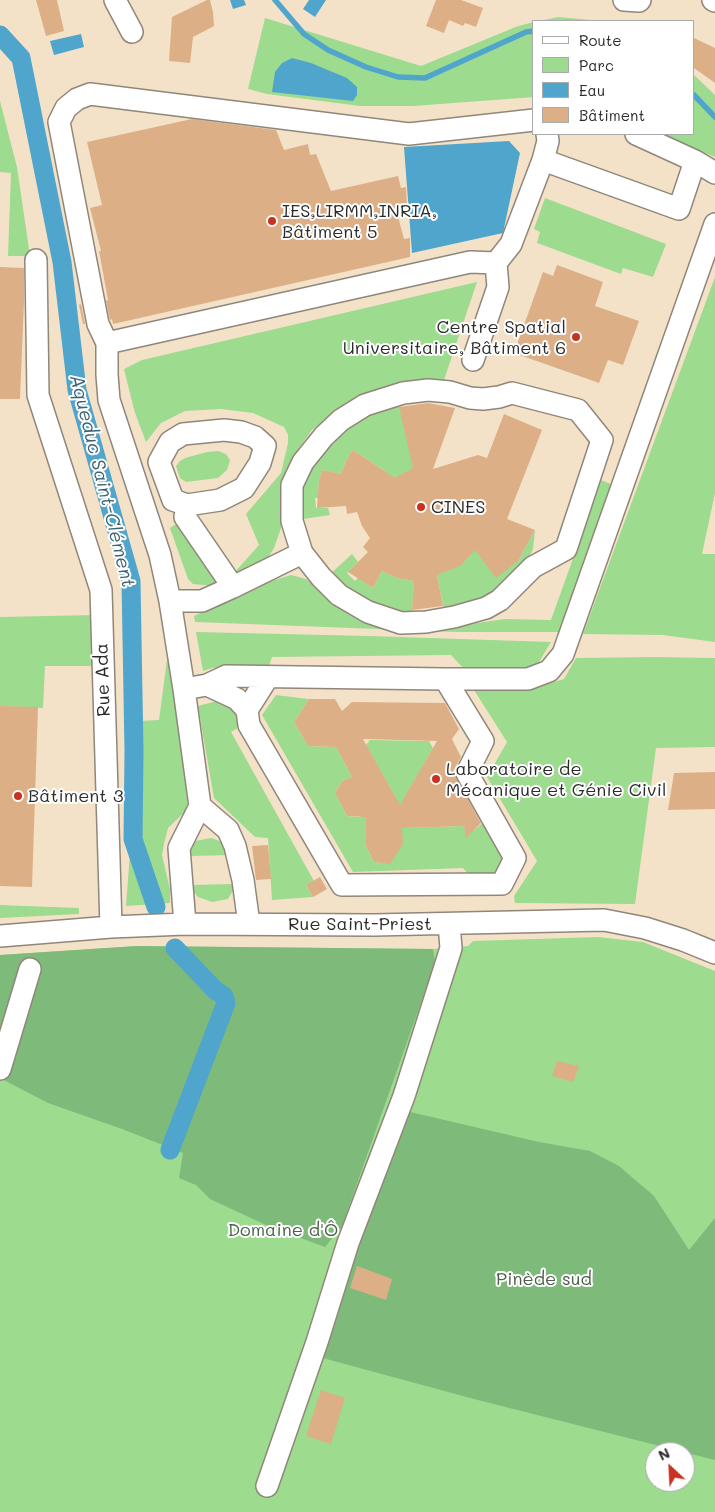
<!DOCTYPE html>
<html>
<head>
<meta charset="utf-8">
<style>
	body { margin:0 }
	#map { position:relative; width:715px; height:1512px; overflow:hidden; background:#f4e2c8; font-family:Mali,sans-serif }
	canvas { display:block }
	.legend { position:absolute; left:532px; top:20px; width:162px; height:115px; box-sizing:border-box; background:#fff; border:1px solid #aaa; margin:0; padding:6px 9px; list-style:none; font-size:15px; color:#2b2b2b }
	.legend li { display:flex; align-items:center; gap:10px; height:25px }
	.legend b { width:25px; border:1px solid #aaa }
	.north { position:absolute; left:645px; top:1442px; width:50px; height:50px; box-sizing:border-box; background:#fff; border:1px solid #aaa; border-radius:50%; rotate:335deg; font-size:14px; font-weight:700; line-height:20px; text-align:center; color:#2b2b2b }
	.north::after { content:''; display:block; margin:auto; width:18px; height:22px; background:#c8321e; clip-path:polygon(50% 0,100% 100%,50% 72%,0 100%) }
</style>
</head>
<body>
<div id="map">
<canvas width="715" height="1512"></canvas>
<ul class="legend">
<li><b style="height:6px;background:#fff"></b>Route</li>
<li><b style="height:14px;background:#9ddb8f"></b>Parc</li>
<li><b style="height:14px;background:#50a5cc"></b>Eau</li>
<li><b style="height:14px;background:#dcaf87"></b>Bâtiment</li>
</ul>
<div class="north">N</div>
</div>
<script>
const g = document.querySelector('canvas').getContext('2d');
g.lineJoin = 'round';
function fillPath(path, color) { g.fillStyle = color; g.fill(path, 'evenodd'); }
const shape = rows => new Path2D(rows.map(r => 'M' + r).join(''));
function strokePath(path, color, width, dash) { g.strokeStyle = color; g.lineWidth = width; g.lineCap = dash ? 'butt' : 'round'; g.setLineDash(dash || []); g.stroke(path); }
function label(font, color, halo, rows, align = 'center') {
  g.font = font + ' Mali,sans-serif'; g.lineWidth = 4; g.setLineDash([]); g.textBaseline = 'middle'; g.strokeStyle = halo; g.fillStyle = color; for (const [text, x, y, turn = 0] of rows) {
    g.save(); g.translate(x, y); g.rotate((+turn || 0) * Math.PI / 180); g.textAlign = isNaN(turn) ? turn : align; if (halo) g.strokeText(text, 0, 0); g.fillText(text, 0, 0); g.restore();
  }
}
fillPath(shape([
	[558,17,591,20,597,21,539,21],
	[265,18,421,66,518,26,534,22,534,97,413,106,360,106,267,94,248,89],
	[694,75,715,95,715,157,655,134,694,134],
	[0,101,17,167,30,256,8,256,11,173,0,172],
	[545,198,666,244,653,277,623,268,621,274,537,243,540,232,534,229],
	[715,277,715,493,702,554,715,554,715,642,663,635,583,634],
	[477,282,444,380,418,379,417,384,338,410,312,430,299,448,286,480,281,528,274,548,263,566,237,579,234,573,259,545,246,514,281,473,288,443,288,435,284,427,253,413,221,409,185,411,161,423,146,442,135,413,124,369,142,360],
	[398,402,415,469,402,474,394,484,386,472,353,450,347,459,341,474,322,470,319,480,318,498,315,498,316,508,328,508,330,515,303,519,299,493,306,475,320,453,364,413],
	[218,451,226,454,230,460,227,470,218,478,186,482,180,478,176,466,180,461,185,458,207,452],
	[601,480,613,485,561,632,456,632,195,622,194,616,236,595,271,581,291,575,306,579,322,591,456,626,505,619,551,620],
	[176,524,202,556,219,581,214,586,193,584,188,579,170,528],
	[535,530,533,549,521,573,498,593,461,609,403,617,373,606,328,576,352,554,358,562,347,573,355,581,358,578,373,588,382,571,397,578,414,581,412,612,422,613,444,610,437,575,445,538,518,561],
	[95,615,96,666,45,666,43,708,0,706,0,617],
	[196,632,369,636,551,642,536,667,465,670,451,655,272,657,268,669,229,666,212,668,203,671],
	[168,652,179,725,188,809,168,828,164,844,162,855,170,889,170,903,126,906,140,721,159,720],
	[656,657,715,658,715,747,656,748,635,904,515,903,514,896,537,861,487,777,507,742,474,690,538,687,564,679,576,658],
	[276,695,309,699,294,722,308,746,336,747,352,777,342,781,335,793,347,816,359,817,371,811,379,811,366,826,366,846,374,862,390,863,402,828,464,826,465,830,473,831,485,821,507,858,493,877,469,875,463,868,353,872,262,715],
	[217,701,226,702,240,714,238,728,231,732,314,881,306,885,313,897,272,900,268,838,255,837,214,798,198,706],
	[370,740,429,741,433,748,395,815,390,808,396,798,366,745],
	[211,838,225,843,233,855,189,856,189,851,195,841],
	[234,884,234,889,228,899,212,902,198,897,194,892,191,885],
	[0,905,79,908,79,914,0,918],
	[598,937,643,942,715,971,715,1512,0,1512,0,955,137,946,433,949,468,946,473,941],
	[655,1452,685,1452,685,1482,655,1482]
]), '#9ddb8f');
fillPath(shape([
	[137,946,433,949,435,963,342,1226,325,1247,268,1226,210,1199,196,1185,179,1178,183,1153,122,1129,48,1103,0,1078,0,955],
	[406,1111,539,1142,590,1151,619,1166,654,1196,689,1250,715,1218,715,1460,474,1399,319,1357,360,1232]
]), '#7ebb7a');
fillPath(shape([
	[230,0,244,0,246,5,233,9],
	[309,0,326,0,315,17,303,9],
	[81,34,84,47,54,55,50,41],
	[292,58,311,63,347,78,357,87,357,95,353,101,272,92,275,72,282,63],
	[509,141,520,153,503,233,412,253,404,147]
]), '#50a5cc');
strokePath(shape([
	[275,0,304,34,328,50,366,67,398,77,425,78,526,32,534,31],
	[694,95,715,117]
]), '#50a5cc', 5.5);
strokePath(shape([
	[0,35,21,58,62,262,77,390,131,581,134,751,133,839,156,907],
	[170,1150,226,1003,224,996,215,990,175,948]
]), '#50a5cc', 19);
fillPath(shape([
	[36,0,57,0,64,31,46,36],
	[207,0,210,0,213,12,214,26,193,37,190,63,169,61,172,17],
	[436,0,461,0,483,8,476,27,465,23,463,26,449,20,444,33,426,26],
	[694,38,715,48,715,83,694,68],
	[192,119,276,130,284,150,308,144,310,155,316,154,331,191,398,176,401,188,406,187,407,206,396,209,404,239,410,238,410,257,113,324,112,319,110,320,106,301,108,300,99,251,101,251,90,208,102,205,87,142],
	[557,265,603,282,595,306,639,321,623,365,608,360,599,383,514,353,543,272,553,276],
	[0,267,24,268,24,301,20,399,0,399],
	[81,304,85,324,83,324,79,305],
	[428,403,455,408,433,469,478,455,487,458,504,414,542,430,507,519,535,530,518,561,496,578,475,550,460,566,437,575,443,606,412,610,414,581,397,578,382,571,373,588,348,572,368,552,363,547,370,538,362,526,357,512,347,514,346,506,317,508,319,480,322,470,341,474,347,459,353,450,395,478,413,468,399,407],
	[309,699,335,699,342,711,352,702,445,703,459,729,452,739,461,757,453,772,481,823,466,838,464,826,402,828,403,844,390,864,374,862,366,846,366,817,347,816,335,793,342,781,352,777,336,747,308,746,294,722],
	[363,739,437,741,400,805],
	[0,706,38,707,32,887,0,886],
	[715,772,715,809,668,810,674,773],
	[268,845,271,879,256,880,252,846],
	[320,877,327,889,313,897,306,885],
	[557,1061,579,1066,573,1082,552,1076],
	[357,1266,392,1279,386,1300,350,1288],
	[321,1390,345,1398,331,1444,306,1436]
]), '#dcaf87');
const minor = shape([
	[115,0,132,32],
	[624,0,639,1,640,0],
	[713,0,715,1],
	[543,160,679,209,695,161,636,134],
	[695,161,715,173],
	[36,260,38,395,101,590,111,927],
	[107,343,470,262,496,263,511,244,543,160,548,141,547,134],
	[473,360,498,287,496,263],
	[428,390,450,392,470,398,483,399,499,397,512,393,578,410,602,440,566,549,533,567,500,600,486,608,454,617,426,622,401,623,368,612,339,595,321,577,302,553,292,521,292,485,303,462,324,436,341,420,365,405,403,393,428,390],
	[224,430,241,432,255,437,265,446,260,463,244,488,220,500,187,505,173,500,159,462,170,442,183,434,224,430],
	[187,505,185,517,233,587],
	[170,601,202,601,233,587,302,553],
	[445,679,528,679,549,671,563,654,715,224],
	[184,689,207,685,226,676,445,679,483,741,467,773,515,858,502,884,342,885,249,725,247,710,237,699,207,685],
	[247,710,268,677],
	[200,806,228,830,235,846,243,880,249,924],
	[185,924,179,848,200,806,184,689,170,601,160,555,109,400,107,375,107,343,98,324,59,122,66,108,77,99,90,94,409,134,534,120],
	[0,936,111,927,185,924,374,925,604,920,645,928,683,940,715,953],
	[0,1069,30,969],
	[267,1486,317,1342,348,1243,404,1096,451,948,449,924]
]);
strokePath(minor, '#90867a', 24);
strokePath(minor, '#fff', 21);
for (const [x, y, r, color] of [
	[272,221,5,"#c8321e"],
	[576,337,5,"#c8321e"],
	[421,507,5,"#c8321e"],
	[436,779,5,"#c8321e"],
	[18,796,5,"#c8321e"]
]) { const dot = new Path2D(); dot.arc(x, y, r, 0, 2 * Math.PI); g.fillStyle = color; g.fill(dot); strokePath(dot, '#fff', 2); }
label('18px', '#2b2b2b', '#fff', [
	["IES,LIRMM,INRIA,",282,211],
	["Bâtiment 5",282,232],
	["Centre Spatial",566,327,"right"],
	["Universitaire, Bâtiment 6",566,348,"right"],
	["CINES",431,507],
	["Laboratoire de",446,769],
	["Mécanique et Génie Civil",446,790],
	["Bâtiment 3",28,796]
], 'left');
label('18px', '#2b2b2b', '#fff', [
	["Rue Ada",103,680,-92],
	["Rue Saint-Priest",360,924]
]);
label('18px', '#4d6049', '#fff', [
	["Domaine d'Ô",283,1230],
	["Pinède sud",544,1279]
]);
label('italic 19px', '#3c6273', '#fff', [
	["Aqueduc Saint-Clément",102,481,76]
]);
</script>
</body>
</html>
